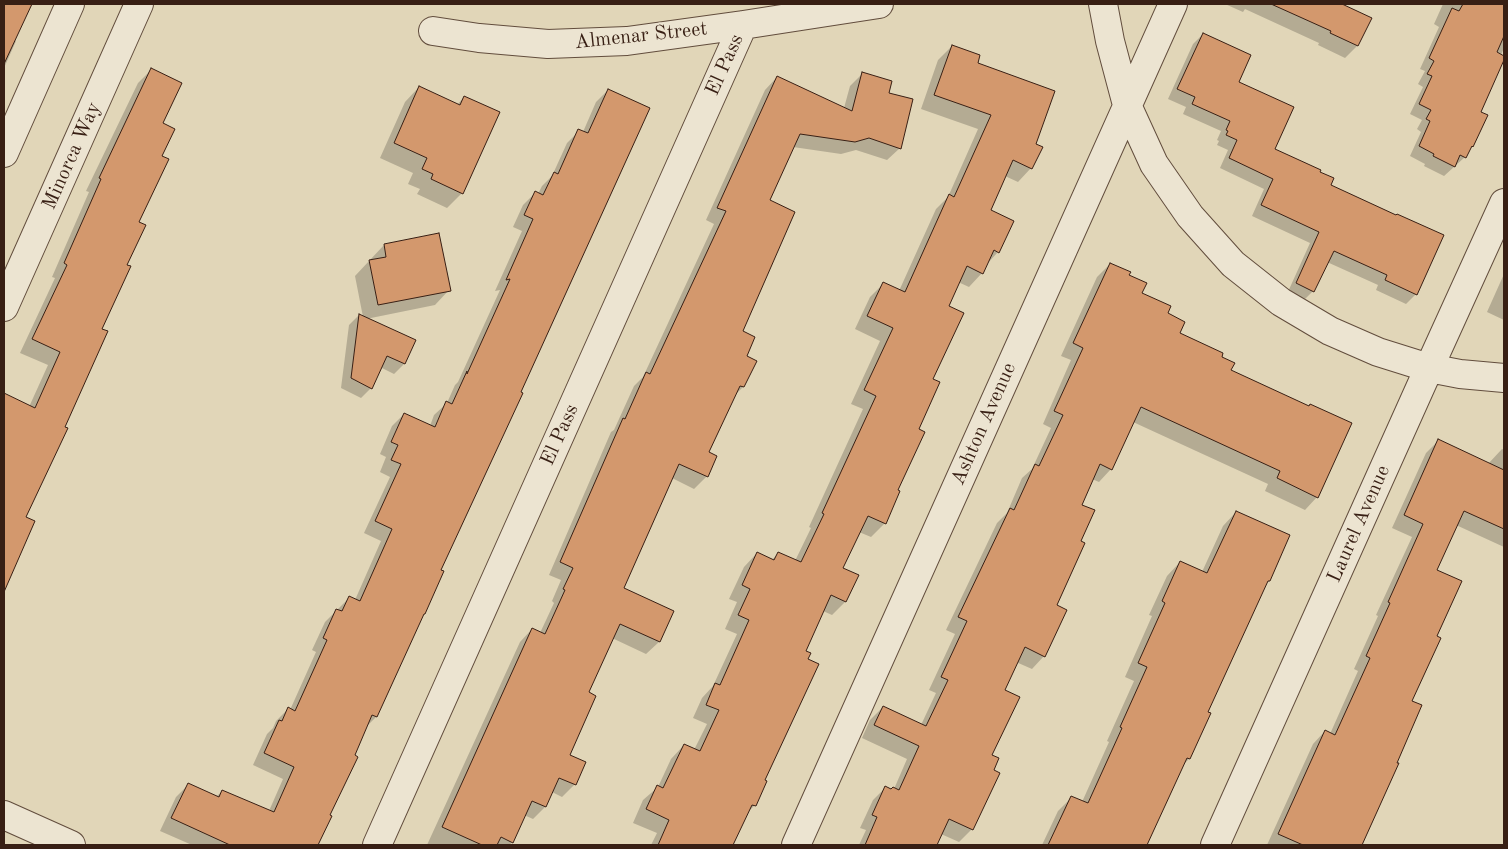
<!DOCTYPE html>
<html>
<head>
<meta charset="utf-8">
<style>
	body { margin:0 }
	#map { position:relative; width:1508px; height:849px; overflow:hidden; background:#e1d6b8; font-family:"Old Standard TT",serif }
	canvas { display:block }
	.frame { position:absolute; inset:0; border:5px solid #381f14; pointer-events:none }
</style>
</head>
<body>
<div id="map">
<canvas width="1508" height="849"></canvas>
<div class="frame"></div>
</div>
<script>
const g = document.querySelector('canvas').getContext('2d');
g.lineJoin = 'round';
function fillPath(path, color) { g.fillStyle = color; g.fill(path, 'evenodd'); }
const shape = rows => new Path2D(rows.map(r => 'M' + r).join(''));
function strokePath(path, color, width, dash) { g.strokeStyle = color; g.lineWidth = width; g.lineCap = dash ? 'butt' : 'round'; g.setLineDash(dash || []); g.stroke(path); }
function label(font, color, halo, rows, align = 'center') {
  g.font = font + ' "Old Standard TT",serif'; g.lineWidth = 4; g.setLineDash([]); g.textBaseline = 'middle'; g.strokeStyle = halo; g.fillStyle = color; for (const [text, x, y, turn = 0] of rows) {
    g.save(); g.translate(x, y); g.rotate((+turn || 0) * Math.PI / 180); g.textAlign = isNaN(turn) ? turn : align; if (halo) g.strokeText(text, 0, 0); g.fillText(text, 0, 0); g.restore();
  }
}
fillPath(shape([
	[4,4,31,4,14,40,16,41,4,68],
	[1225,4,1339,4,1370,18,1357,46,1345,58,1318,45,1319,43,1245,9,1243,12],
	[1443,4,1504,4,1504,48,1501,55,1504,57,1479,112,1486,116,1472,146,1465,157,1444,176,1424,166,1425,164,1410,156,1421,132,1417,129,1422,120,1410,114,1423,87,1418,84,1425,71,1420,69,1439,27,1434,24],
	[1203,34,1238,83,1273,149,1318,172,1329,185,1442,236,1416,294,1406,304,1376,290,1378,285,1327,262,1313,291,1303,301,1287,294,1310,243,1252,216,1264,189,1220,168,1228,150,1217,145,1219,141,1217,140,1221,131,1183,114,1186,107,1168,99,1193,44],
	[952,46,976,64,1035,144,1031,168,1018,182,1005,176,989,211,998,252,987,264,982,273,969,287,958,282,947,307,931,380,897,491,899,492,884,524,871,537,859,532,842,568,845,602,832,615,823,611,804,651,764,781,754,806,747,813,732,845,651,845,657,833,633,823,643,800,658,787,671,759,684,745,694,750,707,724,693,718,702,698,713,686,737,634,725,629,737,602,729,599,744,567,757,553,772,560,778,553,795,561,811,528,809,527,863,409,851,404,880,341,855,329,870,297,883,284,899,291,936,209,948,197,978,129,921,109,938,60],
	[151,70,162,124,160,156,137,223,126,265,24,518,33,522,4,589,4,395,29,407,48,365,20,353,55,278,52,277,89,192,86,191,138,83],
	[862,74,888,94,900,148,887,160,856,150,841,154,793,147,768,201,741,332,745,357,743,387,734,396,708,453,707,476,694,489,672,478,622,588,672,612,659,642,646,654,612,638,587,693,568,755,575,784,562,797,552,792,545,807,533,819,524,815,510,845,427,845,520,642,532,629,540,633,554,603,552,601,561,580,549,575,611,432,614,430,634,386,643,377,714,224,706,220,765,90,777,77,844,108,850,86],
	[419,87,457,105,464,97,498,113,462,193,447,208,417,194,420,189,408,184,413,173,380,158,405,102],
	[608,90,440,571,421,616,376,717,366,727,317,845,192,845,160,831,176,797,188,785,216,797,222,791,269,811,283,779,253,765,267,734,273,728,276,721,288,709,290,710,316,652,312,650,325,622,349,598,355,600,381,541,364,533,390,477,380,472,386,457,380,454,392,426,404,414,430,426,434,415,447,403,455,385,458,382,500,290,495,291,522,231,513,227,523,205,535,193,538,194,542,186,552,176,567,143,579,131,583,132,596,102],
	[384,245,449,290,435,305,366,319,404,364,394,374,380,367,371,388,361,398,341,388,349,325,359,315,363,317,355,276],
	[1110,264,1127,276,1141,293,1166,314,1178,334,1220,357,1317,497,1305,510,1265,491,1268,484,1133,422,1111,469,1099,482,1092,479,1080,506,1079,542,1055,606,1044,656,1032,669,1016,662,1003,691,990,755,972,829,959,842,941,834,936,845,859,845,866,830,860,828,873,800,885,788,891,790,894,789,907,759,862,738,870,720,883,707,921,725,936,693,929,690,955,634,946,630,997,523,1007,513,1022,478,1032,469,1051,428,1043,424,1071,360,1061,356,1097,277],
	[1504,274,1504,320,1487,312],
	[1438,441,1488,464,1502,449,1504,450,1504,547,1456,525,1436,570,1435,637,1411,701,1395,763,1397,764,1360,845,1267,845,1313,744,1325,731,1330,734,1358,671,1354,669,1378,616,1376,615,1412,537,1392,528,1426,453],
	[1236,512,1269,581,1265,584,1207,712,1210,714,1189,759,1181,767,1145,845,1042,845,1058,811,1072,797,1082,802,1109,742,1107,741,1134,681,1125,677,1152,616,1149,615,1167,576,1180,562,1202,572,1223,526]
]), '#0003');
const building = shape([
	[4,4,32,4,4,64,4,4],
	[1271,4,1342,4,1372,18,1358,46,1330,33,1331,31,1271,4],
	[1463,4,1504,4,1504,36,1497,52,1504,56,1504,60,1481,112,1488,115,1473,147,1472,146,1466,158,1460,155,1455,167,1433,156,1434,154,1419,146,1430,121,1426,119,1431,110,1419,104,1432,76,1427,74,1434,61,1429,58,1452,8,1459,11,1463,4],
	[1203,33,1251,55,1239,82,1294,107,1275,149,1321,170,1320,172,1334,178,1331,185,1396,215,1397,214,1444,235,1417,295,1385,280,1387,275,1334,251,1314,292,1296,283,1319,232,1261,205,1273,179,1229,158,1237,140,1226,135,1228,131,1226,130,1230,121,1192,104,1195,97,1177,89,1203,33],
	[952,45,980,55,978,63,1055,91,1036,144,1043,147,1032,169,1013,160,991,210,1014,221,999,253,994,250,983,274,967,266,949,306,964,313,933,379,940,382,919,429,925,432,898,490,900,491,886,524,868,516,843,568,859,575,846,602,831,595,806,651,811,653,808,659,819,664,765,780,767,781,756,806,752,805,733,845,658,845,669,820,646,809,657,785,663,788,684,744,700,751,719,710,706,705,715,683,720,685,749,620,738,615,750,589,742,585,757,552,774,560,778,552,801,562,824,514,822,513,876,396,864,390,893,328,867,316,883,282,905,292,949,194,954,197,991,115,934,95,952,45],
	[151,68,182,83,163,123,175,129,162,156,169,159,139,222,146,225,127,265,131,266,102,329,108,331,65,427,68,428,26,517,35,521,4,592,4,393,35,408,60,352,32,339,67,265,64,263,101,179,99,178,151,68],
	[862,72,892,81,889,93,913,99,901,149,869,138,855,142,800,134,770,200,795,212,743,331,755,337,747,356,757,361,744,387,740,386,709,452,717,456,708,477,679,464,624,588,674,611,660,642,620,624,589,692,596,696,570,755,586,762,576,785,559,778,546,807,532,801,513,843,501,837,497,845,482,845,442,827,532,628,545,634,565,590,563,589,573,568,560,562,623,418,625,419,646,372,650,374,726,211,717,208,777,76,852,111,862,72],
	[419,86,460,105,464,96,500,112,463,194,431,179,433,174,422,169,427,158,394,143,419,86],
	[608,89,650,108,521,392,523,393,441,570,444,571,425,614,424,614,377,717,372,715,355,755,358,757,330,815,332,816,318,845,230,845,171,818,188,783,219,797,222,790,274,812,294,767,264,753,279,720,282,721,288,707,295,711,327,640,323,638,336,609,342,611,349,596,360,601,392,529,375,521,401,464,391,460,398,445,391,442,404,413,435,427,446,401,452,404,467,371,467,374,510,279,506,280,533,219,524,215,535,191,543,195,554,172,558,174,578,129,588,133,608,89],
	[439,233,451,291,378,305,369,260,386,257,384,244,439,233],
	[1110,263,1131,272,1129,275,1147,283,1142,293,1171,306,1168,313,1185,322,1180,333,1223,353,1222,357,1235,363,1231,370,1309,406,1310,404,1352,423,1318,498,1277,478,1280,471,1141,407,1112,470,1100,464,1082,505,1095,510,1081,541,1085,543,1057,605,1067,610,1045,657,1025,647,1005,690,1020,697,992,755,999,758,994,770,1000,773,973,830,949,819,937,845,865,845,877,817,872,815,885,786,891,789,893,787,899,790,919,746,874,725,883,706,926,726,948,680,941,677,967,621,958,617,1010,508,1014,510,1035,464,1039,466,1063,415,1054,411,1083,348,1073,343,1110,263],
	[359,314,416,340,405,364,387,356,372,389,351,378,359,314],
	[1438,439,1504,470,1504,529,1464,511,1437,570,1462,581,1437,636,1441,638,1412,701,1422,705,1397,763,1399,763,1362,845,1303,845,1278,834,1325,730,1335,735,1370,658,1366,656,1390,603,1388,602,1423,524,1404,515,1438,439],
	[1236,511,1290,535,1270,581,1268,581,1208,712,1211,713,1190,759,1187,758,1147,845,1048,845,1071,796,1088,803,1122,728,1120,727,1147,667,1138,663,1165,603,1162,601,1180,561,1207,573,1236,511]
]);
fillPath(building, '#d3986d');
strokePath(building, '#381f14', 1);
const minor = shape([
	[1103,4,1110,41,1127,105,1154,164,1190,216,1233,264,1281,302,1330,331,1378,352,1429,368,1460,374,1504,378],
	[433,31,479,38,548,44,627,41,743,25,879,4],
	[4,153,70,4],
	[4,307,139,4],
	[4,815,71,845],
	[377,845,743,25],
	[796,845,1173,4],
	[1215,845,1429,368,1504,203]
]);
strokePath(minor, '#624d3d', 30);
strokePath(minor, '#ece4d1', 28);
label('20px', '#381f14', '#ece4d1', [
	["Almenar Street",641,36,-6],
	["El Pass",725,65,-66],
	["Minorca Way",72,156,-66],
	["Ashton Avenue",984,424,-66],
	["El Pass",560,435,-66],
	["Laurel Avenue",1359,524,-66]
]);
</script>
</body>
</html>
